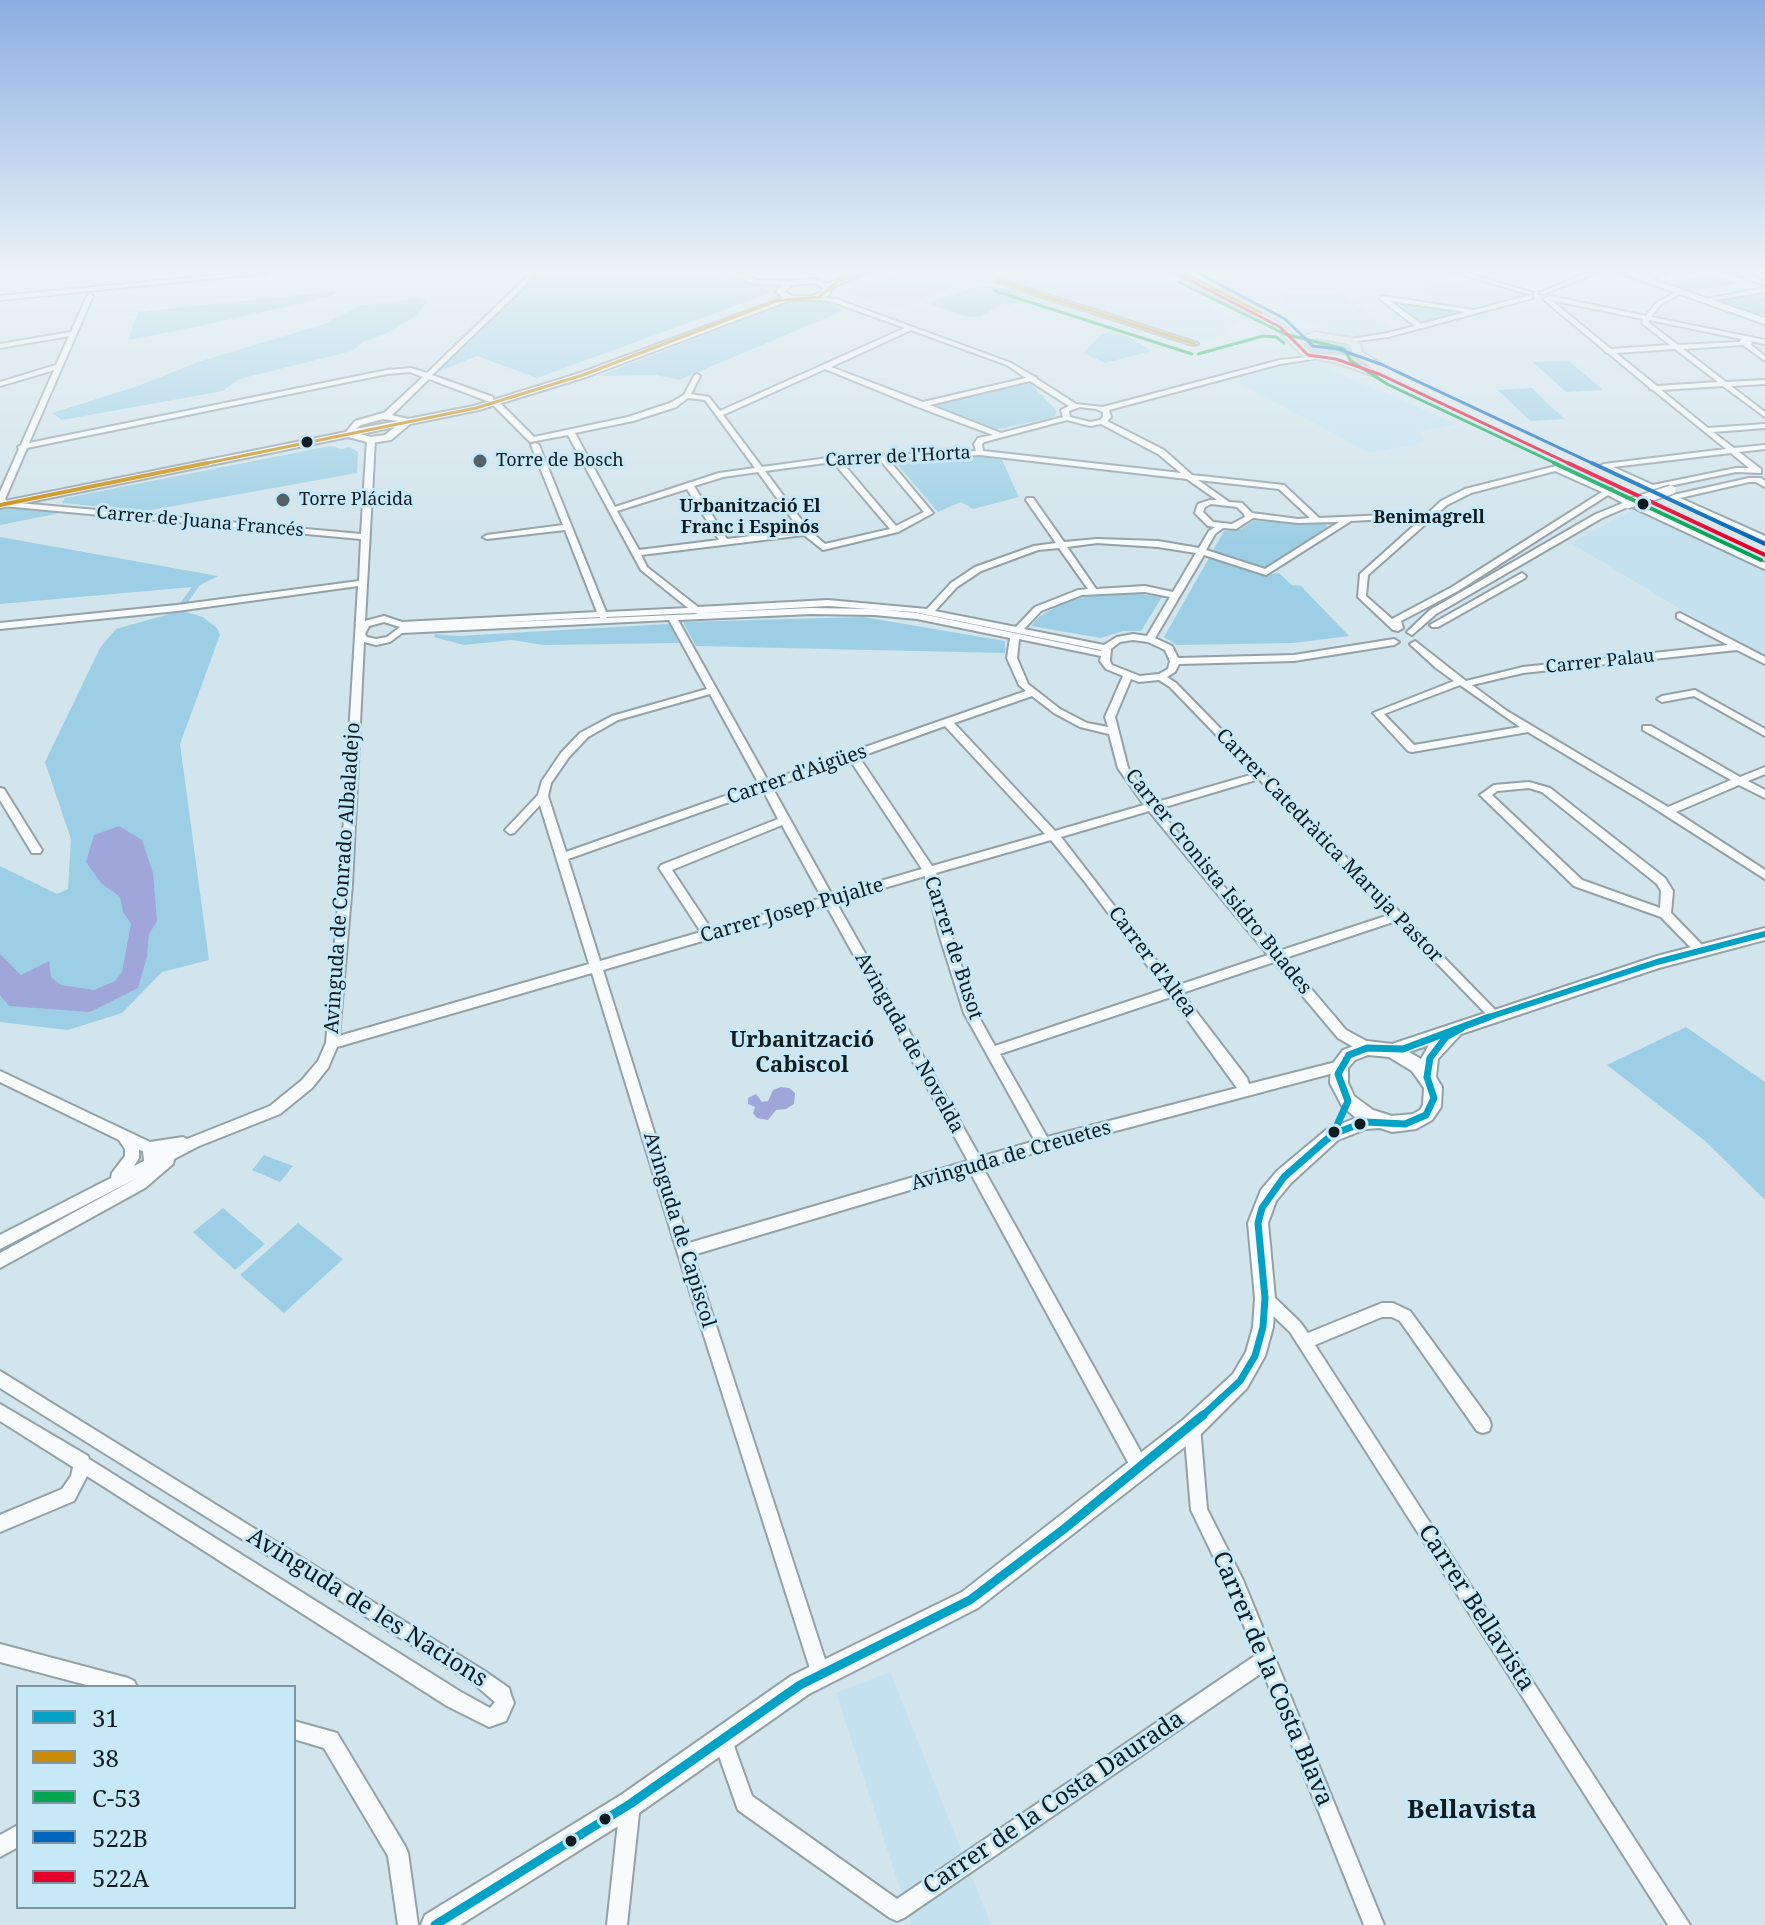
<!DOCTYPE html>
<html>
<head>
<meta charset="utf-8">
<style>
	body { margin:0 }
	#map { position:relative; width:1765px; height:1925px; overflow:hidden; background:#d2e4ec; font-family:"Noto Serif",serif }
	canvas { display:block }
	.legend { position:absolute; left:16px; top:1685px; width:280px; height:224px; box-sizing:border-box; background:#c7e8f6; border:2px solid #7e96a1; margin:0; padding:10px 14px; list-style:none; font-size:24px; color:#101c21 }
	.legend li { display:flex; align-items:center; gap:16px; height:40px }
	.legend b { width:40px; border:2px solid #7e96a1 }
</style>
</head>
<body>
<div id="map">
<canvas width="1765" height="1925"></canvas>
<ul class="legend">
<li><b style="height:10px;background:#01a2c5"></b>31</li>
<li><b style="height:10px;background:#c98a07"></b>38</li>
<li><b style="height:10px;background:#00a651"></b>C-53</li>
<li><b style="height:10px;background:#0065bd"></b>522B</li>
<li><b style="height:10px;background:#e4002b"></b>522A</li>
</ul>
</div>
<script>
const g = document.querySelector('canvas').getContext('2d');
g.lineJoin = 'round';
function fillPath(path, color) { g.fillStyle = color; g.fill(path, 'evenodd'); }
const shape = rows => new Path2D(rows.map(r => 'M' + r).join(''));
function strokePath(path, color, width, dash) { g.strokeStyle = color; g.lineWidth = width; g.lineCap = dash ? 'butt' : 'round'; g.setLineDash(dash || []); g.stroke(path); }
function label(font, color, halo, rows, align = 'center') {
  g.font = font + ' "Noto Serif",serif'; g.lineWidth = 6; g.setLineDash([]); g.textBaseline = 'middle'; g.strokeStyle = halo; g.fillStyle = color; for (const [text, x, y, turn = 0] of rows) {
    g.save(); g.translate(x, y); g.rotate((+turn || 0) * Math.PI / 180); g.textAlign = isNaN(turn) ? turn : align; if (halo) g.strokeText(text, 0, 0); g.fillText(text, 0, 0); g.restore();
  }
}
fillPath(shape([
	[899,273,1156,273,1238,320,1226,333,1199,342,1007,281,978,282,944,290,898,310,842,291],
	[1420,279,1520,292,1521,296,1476,309,1448,306,1423,293,1426,289],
	[1279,294,1341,294,1392,329,1355,337,1331,332,1273,306,1288,302],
	[1312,362,1456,424,1419,432,1425,442,1370,453,1233,380,1280,366],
	[1633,509,1765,572,1765,660,1571,543],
	[890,1672,991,1925,912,1925,836,1693]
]), '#c3e1ef');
fillPath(shape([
	[722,273,770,290,768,294,537,378,477,356,433,374,538,274],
	[1708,273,1737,283,1687,292,1670,286],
	[983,285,1024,293,1012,299,1018,302,1009,305,1004,303,980,317,968,317,926,303],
	[337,291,333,296,196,327,128,340,138,312],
	[1757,293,1765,297,1765,317,1717,301],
	[418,298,427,301,418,315,387,333,363,342,352,351,239,379,223,391,62,420,52,413,138,386,198,362,324,324,360,306],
	[822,301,845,310,679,380,656,375,599,376,789,302],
	[1397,302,1467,313,1419,323],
	[1112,332,1129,337,1152,351,1105,363,1083,353,1102,334],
	[1317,337,1349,343,1354,350,1348,356,1310,353,1302,347,1302,343],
	[1569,361,1602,389,1602,390,1566,392,1533,362],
	[1029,382,1057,411,1054,417,995,430,935,405],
	[1532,388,1547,403,1565,419,1530,421,1498,390],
	[330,446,342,449,349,447,358,452,357,473,146,511,62,503,65,498],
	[981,456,1002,460,1019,497,973,509,961,502,938,512,897,464],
	[14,508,52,511,66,512,0,525,0,510],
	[1254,521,1325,524,1328,527,1265,569,1213,551,1224,531,1241,529],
	[0,537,218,576,200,585,182,611,203,617,217,628,220,635,180,744,209,960,162,972,122,1013,68,1030,0,1022,0,866,57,894,68,889,71,839,45,762,100,648,116,629,173,613,192,587,0,604],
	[1209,558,1263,575,1279,573,1292,585,1301,586,1349,636,1293,643,1177,645,1164,637],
	[1129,593,1162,597,1141,631,1123,631,1101,638,1031,626,1040,616,1065,602,1096,594],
	[863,617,1005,641,1005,653,696,646,683,622],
	[669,624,679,643,543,645,512,640,464,645,434,637,435,634,458,636],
	[1686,1027,1765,1082,1765,1200,1704,1140,1607,1065],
	[264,1155,293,1166,280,1182,252,1170],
	[223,1208,265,1244,235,1270,193,1232],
	[298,1223,343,1259,284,1313,240,1275]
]), '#9ccfe5');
fillPath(shape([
	[119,826,142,840,153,873,157,921,149,934,147,957,138,988,90,1012,9,1006,0,995,0,954,21,975,49,961,51,977,61,985,94,990,115,981,122,972,131,924,123,912,120,897,101,883,86,862,94,835],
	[781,1087,789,1088,795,1093,794,1104,786,1109,776,1110,768,1120,757,1118,753,1113,755,1107,748,1104,748,1098,756,1094,762,1102,768,1101,773,1090]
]), '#a1a6da');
const street = shape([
	[240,273,266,273,0,300,0,296,240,273],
	[531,273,538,273,432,375,493,397,493,401,487,401,429,379,389,418,383,418,383,414,423,377,410,372,387,374,27,448,5,499,8,502,361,534,367,440,371,438,375,440,365,621,384,616,402,622,597,612,565,530,487,539,483,537,487,535,563,525,531,445,535,443,539,445,606,612,688,608,641,570,568,435,530,442,491,403,498,401,534,437,628,417,670,403,684,395,694,376,697,374,700,376,691,394,709,397,720,411,905,328,833,302,813,299,815,296,836,299,1011,363,1033,376,1036,377,1037,379,1076,404,1103,407,1280,360,1319,356,1319,358,1280,364,1109,410,1111,417,1107,421,1164,450,1192,475,1284,485,1319,518,1387,515,1423,518,1441,501,1465,489,1556,466,1607,489,1612,489,1613,492,1765,563,1765,569,1762,568,1630,506,1602,518,1436,614,1412,635,1407,632,1409,630,1430,610,1596,514,1623,503,1608,495,1458,591,1401,621,1403,628,1398,631,1393,630,1358,597,1360,574,1418,522,1387,519,1351,521,1266,575,1204,555,1155,638,1172,646,1178,658,1294,655,1394,639,1399,642,1394,645,1294,661,1179,664,1175,672,1167,677,1176,683,1502,1017,1500,1020,1496,1022,1492,1020,1396,921,1285,958,1346,1030,1372,1044,1373,1048,1372,1052,1362,1052,1338,1038,1274,962,1182,993,1247,1078,1249,1084,1340,1061,1345,1062,1346,1066,1345,1070,1044,1150,983,1168,1147,1463,1149,1469,1147,1475,1141,1477,1135,1475,970,1172,693,1255,830,1675,827,1681,821,1684,815,1681,812,1675,677,1251,592,973,337,1047,328,1068,312,1088,280,1114,199,1146,174,1159,173,1164,145,1188,0,1268,0,1253,137,1178,0,1249,0,1235,111,1178,112,1173,125,1156,125,1149,119,1140,0,1082,0,1071,150,1142,183,1137,187,1139,270,1106,302,1080,318,1061,326,1043,340,884,358,586,177,611,0,629,0,623,177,605,359,581,361,539,3,506,0,503,0,492,19,449,18,447,21,445,54,370,0,386,0,382,56,365,69,336,0,348,0,344,71,332,87,296,90,294,93,296,29,443,387,370,411,368,427,373,531,273],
	[911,330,1007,365,1026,378,923,402,831,367,911,330],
	[825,369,918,407,993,435,978,438,974,444,976,451,835,457,762,467,723,415,825,369],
	[1030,381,1069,406,1061,410,1063,417,1001,433,930,405,1030,381],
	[688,398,705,400,755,468,719,473,615,507,575,433,633,421,676,407,688,398],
	[1080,407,1096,409,1103,412,1103,417,1100,420,1090,422,1070,417,1069,411,1080,407],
	[1067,420,1090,426,1101,424,1158,454,1181,473,983,451,982,444,984,442,1067,420],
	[980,455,1187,479,1217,500,1210,500,1198,504,1195,513,1208,526,1215,527,1209,531,1199,548,1158,541,1097,539,1064,542,1033,498,1027,498,1026,500,1056,543,1034,546,975,567,951,583,927,609,828,600,698,607,647,567,641,555,804,535,823,550,898,532,933,513,888,459,980,455],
	[880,459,880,460,924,512,896,526,841,461,880,459],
	[833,462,890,529,825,544,809,530,765,471,833,462],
	[1555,471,1602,492,1452,587,1392,619,1366,596,1368,575,1447,505,1471,493,1555,471],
	[758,472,800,530,727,539,694,486,723,477,758,472],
	[1198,480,1279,489,1310,518,1298,519,1252,513,1242,503,1229,502,1198,480],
	[687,489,719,540,639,550,617,511,687,489],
	[1211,504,1237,507,1244,514,1245,517,1232,524,1213,522,1203,512,1205,507,1211,504],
	[1253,518,1298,523,1339,522,1265,569,1206,550,1215,534,1223,528,1236,529,1253,518],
	[1097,543,1158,547,1196,553,1173,592,1145,586,1096,589,1067,547,1097,543],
	[1059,548,1088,589,1078,590,1035,607,1016,627,935,611,957,587,981,571,1038,550,1059,548],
	[1145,592,1170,597,1147,636,1133,634,1117,637,1104,645,1024,629,1041,611,1082,595,1145,592],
	[828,606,914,612,1101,650,1101,651,917,613,874,609,811,608,699,613,828,606],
	[695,613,698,614,606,618,607,617,695,613],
	[811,614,874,615,917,619,1010,638,1007,658,1019,685,1026,691,768,781,678,620,811,614],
	[600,617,600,618,489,623,600,617],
	[669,620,707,689,612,716,580,733,561,753,542,781,538,795,505,830,510,834,514,833,540,805,589,964,339,1036,352,884,364,642,376,645,390,642,402,633,669,620],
	[384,622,400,627,387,637,376,639,367,637,365,634,369,626,384,622],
	[1019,639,1101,656,1100,661,1106,669,1123,676,1105,717,1108,727,1087,723,1060,709,1028,684,1017,658,1019,639],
	[1133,640,1148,642,1165,650,1170,661,1168,669,1159,674,1140,676,1112,665,1110,661,1111,649,1120,642,1133,640],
	[1131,679,1139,682,1159,680,1170,687,1254,774,1154,803,1128,768,1115,717,1131,679],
	[710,694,759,784,566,852,548,796,551,783,569,757,588,737,618,720,710,694],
	[1032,696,1054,713,1080,727,1109,734,1118,768,1144,805,1055,831,954,723,1032,696],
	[945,726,1045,834,932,866,859,757,945,726],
	[850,760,922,869,832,895,772,787,850,760],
	[1259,779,1389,915,1279,951,1158,809,1259,779],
	[763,790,778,819,661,865,659,868,701,932,600,961,568,859,763,790],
	[1149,811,1268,955,1176,986,1061,837,1149,811],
	[782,825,822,898,711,929,672,870,782,825],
	[1051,840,1085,882,1165,989,995,1046,976,1012,951,934,936,873,1051,840],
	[925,876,939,934,964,1013,1035,1141,980,1157,836,902,925,876],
	[826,905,968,1161,689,1243,603,970,826,905],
	[1171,997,1237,1088,1047,1137,1000,1054,1171,997],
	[139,1150,143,1151,144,1161,134,1166,139,1158,139,1150],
	[725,273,735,273,757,280,788,281,791,283,788,285,756,284,725,273],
	[1457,273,1468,273,1533,293,1528,294,1457,273],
	[1587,273,1596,273,1544,294,1539,293,1587,273],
	[1656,273,1666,273,1646,281,1641,280,1656,273],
	[1733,273,1743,273,1765,281,1765,285,1733,273],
	[998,279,1197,343,1198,344,1193,345,996,282,998,279],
	[1765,288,1765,292,1703,302,1700,300,1765,288],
	[1678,291,1683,292,1660,305,1651,317,1765,340,1765,344,1745,340,1752,342,1751,345,1765,356,1765,361,1743,345,1683,349,1726,382,1765,380,1765,384,1731,386,1765,412,1765,417,1723,386,1661,390,1708,428,1765,424,1765,428,1713,432,1734,448,1765,445,1765,449,1739,452,1761,469,1761,473,1736,472,1660,488,1673,495,1749,478,1761,478,1765,481,1765,487,1756,482,1749,482,1680,498,1765,536,1765,541,1601,468,1600,466,1604,464,1726,449,1653,390,1650,389,1649,387,1608,353,1605,352,1604,350,1543,299,1550,296,1646,316,1656,303,1678,291],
	[1551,300,1643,319,1642,323,1670,345,1611,349,1551,300],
	[1649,320,1742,339,1739,342,1678,345,1648,322,1649,320],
	[1675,349,1718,382,1657,386,1616,353,1675,349],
	[1731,453,1749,468,1736,468,1653,485,1613,467,1731,453],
	[1531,295,1533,298,1388,337,1348,342,1345,340,1388,333,1415,326,1380,299,1382,296,1474,310,1531,295],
	[1390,301,1466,312,1421,324,1390,301],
	[1522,573,1526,576,1525,578,1438,627,1432,627,1430,625,1522,573],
	[1680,613,1765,657,1765,664,1737,650,1523,673,1472,685,1507,711,1668,807,1731,780,1643,730,1643,726,1651,726,1740,777,1765,767,1765,774,1748,781,1765,790,1765,798,1739,785,1676,812,1765,870,1765,879,1643,801,1528,732,1412,752,1408,751,1373,713,1454,681,1436,668,1412,646,1410,644,1415,641,1466,681,1523,667,1728,645,1677,618,1677,614,1680,613],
	[1460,685,1520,727,1414,745,1384,714,1460,685],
	[1695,690,1765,729,1765,736,1694,696,1662,702,1657,699,1662,696,1695,690],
	[1529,782,1550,788,1665,878,1673,891,1671,913,1705,948,1707,951,1705,954,1697,954,1661,917,1574,886,1480,795,1494,785,1529,782],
	[1529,788,1542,792,1657,884,1661,891,1660,908,1582,880,1492,795,1497,791,1529,788],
	[0,788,4,789,40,847,42,850,40,853,32,853,0,800,0,788],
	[1265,1291,1270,1293,1300,1322,1308,1333,1382,1303,1393,1303,1410,1311,1489,1419,1491,1425,1489,1431,1483,1433,1477,1431,1400,1321,1392,1317,1382,1317,1315,1345,1690,1925,1668,1925,1290,1332,1260,1303,1258,1298,1260,1293,1265,1291],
	[0,1371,486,1672,509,1688,511,1695,514,1703,506,1721,489,1727,447,1706,87,1476,74,1501,0,1532,0,1515,62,1489,71,1476,73,1467,0,1421,0,1404,88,1456,89,1459,461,1692,490,1708,495,1702,474,1684,0,1388,0,1371],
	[1192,1419,1198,1421,1200,1427,1207,1509,1243,1580,1384,1925,1364,1925,1263,1672,904,1918,897,1921,890,1918,738,1810,713,1739,715,1732,722,1730,729,1732,752,1796,897,1899,1256,1655,1230,1591,1191,1510,1184,1427,1186,1421,1192,1419],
	[0,1644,128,1678,134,1681,137,1687,94,1687,0,1662,0,1644],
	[294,1721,337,1733,405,1846,408,1853,418,1925,398,1925,388,1856,324,1748,294,1739,294,1721],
	[630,1794,637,1797,640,1804,627,1925,607,1925,620,1804,623,1797,630,1794],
	[18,1825,18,1847,0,1857,0,1835,18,1825]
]);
const secondary = shape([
	[855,273,869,273,841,283,831,288,829,295,816,300,791,300,586,377,479,410,410,424,391,440,371,443,348,437,0,508,0,502,346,432,355,421,383,413,408,419,474,406,580,373,783,298,776,292,785,281,815,279,827,284,855,273],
	[814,283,823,288,822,292,812,296,792,296,785,292,791,285,814,283],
	[383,419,398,421,356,429,361,425,383,419],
	[395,427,385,435,371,437,361,434,395,427],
	[1620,273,1633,273,1765,318,1765,324,1620,273],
	[1765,928,1765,940,1659,968,1461,1034,1438,1059,1436,1077,1442,1087,1441,1107,1432,1120,1416,1129,1392,1132,1380,1128,1366,1129,1338,1140,1291,1183,1276,1201,1268,1223,1275,1298,1273,1327,1265,1356,1247,1388,1200,1435,978,1608,809,1694,639,1813,460,1925,421,1925,425,1915,621,1795,791,1676,962,1592,1184,1419,1233,1374,1246,1352,1253,1327,1255,1298,1248,1223,1261,1190,1277,1171,1326,1130,1356,1118,1342,1106,1330,1083,1331,1066,1343,1050,1367,1041,1392,1044,1657,956,1765,928],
	[1429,1045,1421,1059,1409,1052,1429,1045],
	[1368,1055,1389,1057,1412,1071,1424,1088,1423,1105,1420,1110,1413,1114,1392,1116,1373,1110,1354,1096,1348,1083,1348,1068,1355,1060,1368,1055]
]);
const primary = shape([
	[1171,273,1183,273,1283,325,1297,339,1315,332,1351,338,1360,343,1362,352,1395,373,1765,546,1765,555,1380,372,1375,376,1334,362,1304,357,1277,329,1171,273],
	[1316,338,1345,343,1351,346,1353,355,1375,370,1350,361,1352,356,1311,353,1302,344,1316,338]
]);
strokePath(street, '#94a1a7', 4);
strokePath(secondary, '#94a1a7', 4);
strokePath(primary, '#b6bfc3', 4);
fillPath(street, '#f8fbfc');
fillPath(secondary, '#f8fbfc');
fillPath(primary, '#d8e7e9');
const streetBridge = shape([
	[1627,504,1671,490]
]);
strokePath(streetBridge, '#94a1a7', 12, []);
strokePath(streetBridge, '#f8fbfc', 9);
strokePath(shape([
	[1483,1019,1657,962,1765,934]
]), '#01a2c5', 6);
strokePath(shape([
	[1320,1145,1333,1134,1365,1122,1405,1124,1426,1115,1434,1098,1427,1077,1430,1058,1446,1037,1462,1028],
	[1201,1417,1240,1381,1255,1356,1263,1327,1265,1298,1258,1223,1262,1208,1284,1177,1333,1134,1348,1101,1338,1074,1349,1055,1367,1048,1403,1049,1489,1017]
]), '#01a2c5', 7);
strokePath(shape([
	[435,1925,630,1804,800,1685,970,1600,1064,1529,1203,1415]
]), '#01a2c5', 9);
strokePath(shape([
	[1184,273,1261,313],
	[998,281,1195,344],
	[198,465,476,408,583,375,776,301,819,297,838,281,864,273]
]), '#c98a07', 3);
strokePath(shape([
	[0,505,207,463]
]), '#c98a07', 4);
strokePath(shape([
	[1179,282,1285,334,1344,349,1351,361,1387,384,1559,465],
	[995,291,1192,354],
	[1198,354,1263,336,1276,337,1284,343]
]), '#00a651', 3);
strokePath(shape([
	[1554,463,1761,560]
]), '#00a651', 4);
strokePath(shape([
	[1198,273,1285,319,1313,346,1338,349,1383,365,1596,465]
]), '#0065bd', 3);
strokePath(shape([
	[1592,463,1765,544]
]), '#0065bd', 4);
strokePath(shape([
	[1176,273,1280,327,1308,355,1336,359,1379,374,1572,465]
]), '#e4002b', 3);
strokePath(shape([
	[1568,463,1765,555]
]), '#e4002b', 4);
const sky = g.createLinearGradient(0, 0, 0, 543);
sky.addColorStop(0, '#8baee2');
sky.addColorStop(0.5, '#ebf3f6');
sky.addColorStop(1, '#ebf3f600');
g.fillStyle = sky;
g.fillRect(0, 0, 1765, 543);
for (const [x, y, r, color] of [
	[307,442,7,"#101c21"],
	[480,461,8,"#546268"],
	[283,500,8,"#546268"],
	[1643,504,7,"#101c21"],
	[1360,1124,7,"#101c21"],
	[1334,1132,7,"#101c21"],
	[605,1819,7,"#101c21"],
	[571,1841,7,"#101c21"]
]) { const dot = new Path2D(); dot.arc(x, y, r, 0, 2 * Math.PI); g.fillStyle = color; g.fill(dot); strokePath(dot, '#c7e8f6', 3); }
label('18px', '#101c21', '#c7e8f6', [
	["Carrer de l'Horta",898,457,-3],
	["Carrer de Juana Francés",200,522,5],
	["Carrer Palau",1600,662,-6]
]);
label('18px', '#101c21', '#c7e8f6', [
	["Torre de Bosch",496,461],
	["Torre Plácida",299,500]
], 'left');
label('bold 18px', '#101c21', '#c7e8f6', [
	["Urbanització El",750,507],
	["Franc i Espinós",750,528],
	["Benimagrell",1429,518]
]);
label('20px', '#101c21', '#c7e8f6', [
	["Carrer d'Aigües",797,775,-19],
	["Carrer Catedràtica Maruja Pastor",1329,846,46],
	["Avinguda de Conrado Albaladejo",343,878,-86],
	["Carrer Cronista Isidro Buades",1218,882,51],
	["Carrer Josep Pujalte",792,911,-16],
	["Carrer de Busot",953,948,72],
	["Carrer d'Altea",1152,962,53],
	["Avinguda de Novelda",909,1043,61],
	["Avinguda de Creuetes",1011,1156,-16],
	["Avinguda de Capiscol",679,1230,73]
]);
label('bold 22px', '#101c21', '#c7e8f6', [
	["Urbanització",802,1041],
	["Cabiscol",802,1066]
]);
label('24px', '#101c21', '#c7e8f6', [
	["Avinguda de les Nacions",367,1608,32],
	["Carrer Bellavista",1476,1608,57],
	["Carrer de la Costa Blava",1272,1679,67],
	["Carrer de la Costa Daurada",1054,1803,-34]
]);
label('bold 26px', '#101c21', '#c7e8f6', [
	["Bellavista",1472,1811]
]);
</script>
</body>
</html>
